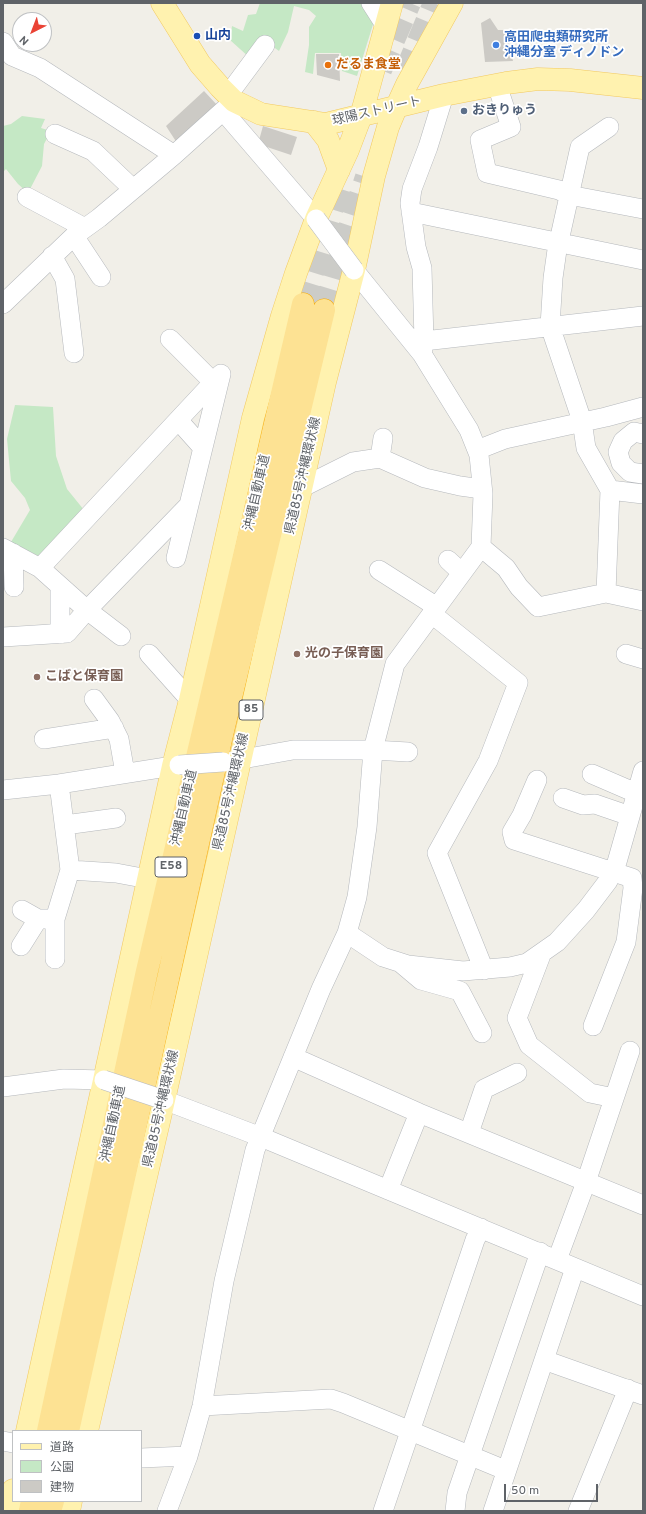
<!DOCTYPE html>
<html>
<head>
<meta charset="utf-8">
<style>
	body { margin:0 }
	#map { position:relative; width:646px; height:1514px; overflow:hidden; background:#f1efe8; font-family:Overpass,"Noto Sans JP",sans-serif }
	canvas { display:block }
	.frame { position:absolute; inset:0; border:4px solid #5f6368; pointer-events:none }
	.legend { position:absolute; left:12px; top:1430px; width:130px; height:72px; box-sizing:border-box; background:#fff; border:1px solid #bfc1c3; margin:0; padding:5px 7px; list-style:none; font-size:12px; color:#5f6368 }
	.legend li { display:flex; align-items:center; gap:8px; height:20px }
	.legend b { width:20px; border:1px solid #bfc1c3 }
	.north { position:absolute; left:12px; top:12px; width:40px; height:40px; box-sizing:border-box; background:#fff; border:1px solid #bfc1c3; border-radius:50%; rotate:222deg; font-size:11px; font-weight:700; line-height:16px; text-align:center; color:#5f6368 }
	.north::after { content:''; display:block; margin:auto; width:14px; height:18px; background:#ea4335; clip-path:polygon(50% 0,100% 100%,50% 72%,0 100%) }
	.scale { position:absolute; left:504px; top:1484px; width:94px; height:18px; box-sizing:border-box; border:2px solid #5f6368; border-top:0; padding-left:5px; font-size:12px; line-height:14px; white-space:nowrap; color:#5f6368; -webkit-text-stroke:3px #fff; paint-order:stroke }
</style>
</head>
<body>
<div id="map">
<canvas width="646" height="1514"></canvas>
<div class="frame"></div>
<ul class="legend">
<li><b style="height:5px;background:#fff2af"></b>道路</li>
<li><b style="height:11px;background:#c5e8c5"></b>公園</li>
<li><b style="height:11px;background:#cccac5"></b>建物</li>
</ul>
<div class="north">N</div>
<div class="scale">50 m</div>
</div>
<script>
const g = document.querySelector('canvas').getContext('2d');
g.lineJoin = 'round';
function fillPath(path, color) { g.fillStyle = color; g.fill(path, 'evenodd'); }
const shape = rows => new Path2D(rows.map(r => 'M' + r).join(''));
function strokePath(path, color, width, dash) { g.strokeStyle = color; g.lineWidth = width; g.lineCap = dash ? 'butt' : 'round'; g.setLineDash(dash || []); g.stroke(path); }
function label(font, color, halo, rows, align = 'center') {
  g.font = font + ' Overpass,"Noto Sans JP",sans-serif'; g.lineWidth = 3.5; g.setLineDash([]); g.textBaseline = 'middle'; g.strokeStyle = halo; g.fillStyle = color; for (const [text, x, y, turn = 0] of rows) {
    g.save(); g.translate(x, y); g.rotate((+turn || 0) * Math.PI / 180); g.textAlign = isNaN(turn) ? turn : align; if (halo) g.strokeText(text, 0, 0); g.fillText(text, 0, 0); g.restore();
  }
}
fillPath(shape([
	[260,3,367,3,375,18,357,76,342,71,341,53,315,53,313,74,305,72,309,45,309,27,316,16,309,10,294,6,288,32,279,51,268,43,250,58,230,40,232,26,243,31,248,15,256,14],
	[22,116,45,119,41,128,51,131,44,144,42,166,28,193,18,184,6,169,3,172,3,126,11,124],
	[15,405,53,407,56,456,67,489,84,510,46,560,11,542,30,510,25,498,11,481,7,439]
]), '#c5e8c5');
fillPath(shape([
	[490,18,498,30,505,30,513,61,485,62,481,23],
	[316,54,339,54,340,81,317,75],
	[204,91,218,106,177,143,166,126],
	[263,126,297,137,291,155,258,144]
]), '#cccac5');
strokePath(shape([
	[381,70,410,3],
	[405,72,434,3],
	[303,304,340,185],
	[324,310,348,231,366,177]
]), '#ccccc8', 22, [22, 11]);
const minor = shape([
	[371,3,385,25],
	[3,42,12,56,40,68,174,155],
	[497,85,511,127,480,140,487,173,559,190,569,195,643,209],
	[228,95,265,45],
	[224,112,316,219],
	[609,127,580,147,557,250,553,278,550,326,582,421,586,448,610,490],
	[55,134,93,151,133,189],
	[27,197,85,228],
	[411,212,643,260],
	[74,236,101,277],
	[52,256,65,279,74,353],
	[3,304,74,236,99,218,174,155,234,101],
	[170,339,213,382],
	[424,341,643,316],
	[422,354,424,341,422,268,416,247,410,203,412,189,428,147,444,95],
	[178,420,203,448],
	[643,434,634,432,623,441,618,452,621,463,630,472,643,474],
	[477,450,505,439,606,417,643,407],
	[380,458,383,438],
	[301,488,353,462,380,458,425,478,460,486,482,489],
	[481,547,506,568,519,587,538,607,606,593,643,601],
	[3,548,40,568,87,610,121,636],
	[13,553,14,587],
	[448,560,462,573],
	[40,568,221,374,176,558],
	[379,570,437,607],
	[60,586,60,634],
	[606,593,610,490,643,494],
	[432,614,518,683,488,761,437,853,484,970],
	[3,637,67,633,87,610,188,506],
	[149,654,190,700],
	[626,654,643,659],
	[94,699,110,721,119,739,125,773],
	[44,739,114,728],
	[226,762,293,750,373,750,408,752],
	[592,774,636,793],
	[537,780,522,815,512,832,514,840,632,878,633,888,626,942,593,1026],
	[3,790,59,784,179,765],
	[563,798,583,805,595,804,630,816],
	[65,825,116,818],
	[70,870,116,873,148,879],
	[22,910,38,919],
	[347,933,383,957,408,965,463,971,510,967,527,963,557,942,586,910,608,881,617,862,643,771],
	[21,946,38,919,55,919],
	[541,955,517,1018,529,1045,590,1093,614,1098],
	[55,959,55,919,70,870,59,784],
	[402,964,421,980,460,991,482,1033],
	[293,1057,419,1113,643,1205],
	[3,1087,64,1079,104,1080],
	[164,1100,261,1137,643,1296],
	[469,1133,484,1089,517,1073],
	[388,1190,419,1113],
	[557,1260,586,1182,630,1051],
	[544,1360,643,1395],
	[202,1406,331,1399,343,1403,505,1470],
	[3,1441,13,1443],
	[141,1458,188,1456],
	[167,1511,188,1456,202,1406,224,1281,255,1150,321,989,347,933,357,897,367,827,373,750,395,664,481,547,483,494,479,455,469,430,422,354,354,270],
	[383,1511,475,1240,481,1228],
	[455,1511,457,1493,540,1252],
	[493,1511,575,1268],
	[578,1511,628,1389]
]);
const major = shape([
	[162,3,200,64,220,87,234,101,261,114,326,124,444,95,506,83,538,79,570,80,643,88],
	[314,122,328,140,339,170],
	[27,1431,173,766,190,700,253,418,282,316,296,273,316,219,348,150,361,116,392,3],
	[87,1431,164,1100,325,382,354,270,374,176,388,127,396,108,407,84,452,3],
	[8,1511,13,1490],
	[69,1511,71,1501]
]);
const highway = shape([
	[48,1431,147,971,303,304],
	[68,1431,222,735,324,310],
	[30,1511,32,1501],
	[50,1511,53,1501]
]);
strokePath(minor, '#b5b8bc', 20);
strokePath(major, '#f2c960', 23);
strokePath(highway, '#f9ab00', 23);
strokePath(minor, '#fff', 19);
strokePath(major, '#fff2af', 22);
strokePath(highway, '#fde293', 22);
const minorBridge = shape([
	[316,219,354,270],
	[179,765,223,762],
	[104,1080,164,1100]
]);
strokePath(minorBridge, '#b5b8bc', 20, []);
strokePath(minorBridge, '#fff', 19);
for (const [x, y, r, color] of [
	[197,36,4,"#1a4fb4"],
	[496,45,4,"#3f7fe0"],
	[328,65,4,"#e8710a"],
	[464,111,4,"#5c6f8a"],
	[297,654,4,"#8d6e63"],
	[37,677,4,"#8d6e63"]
]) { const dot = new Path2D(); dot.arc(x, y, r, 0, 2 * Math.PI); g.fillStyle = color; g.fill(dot); strokePath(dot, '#fff', 1.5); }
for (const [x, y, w] of [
	[251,710,24],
	[171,867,32]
]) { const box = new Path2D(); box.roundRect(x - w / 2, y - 10, w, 20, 3); g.fillStyle = '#fff'; g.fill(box); strokePath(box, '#5f6368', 1); }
label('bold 12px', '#5f6368', null, [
	["85",251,710],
	["E58",171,867]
]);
label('bold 13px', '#164399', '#fff', [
	["山内",205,36]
], 'left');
label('bold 13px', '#366cbe', '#fff', [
	["高田爬虫類研究所",504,38],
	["沖縄分室 ディノドン",504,53]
], 'left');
label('bold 13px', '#c56008', '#fff', [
	["だるま食堂",336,65]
], 'left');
label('bold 13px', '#4e5e75', '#fff', [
	["おきりゅう",472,111]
], 'left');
label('13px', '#5f6368', '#fff', [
	["球陽ストリート",377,112,-13],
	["県道85号沖縄環状線",304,476,-77],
	["沖縄自動車道",258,493,-77],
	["県道85号沖縄環状線",232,792,-77],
	["沖縄自動車道",185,808,-77],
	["県道85号沖縄環状線",162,1109,-77],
	["沖縄自動車道",114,1124,-78]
]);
label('bold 13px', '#785e54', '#fff', [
	["光の子保育園",305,654],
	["こばと保育園",45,677]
], 'left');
</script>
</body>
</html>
